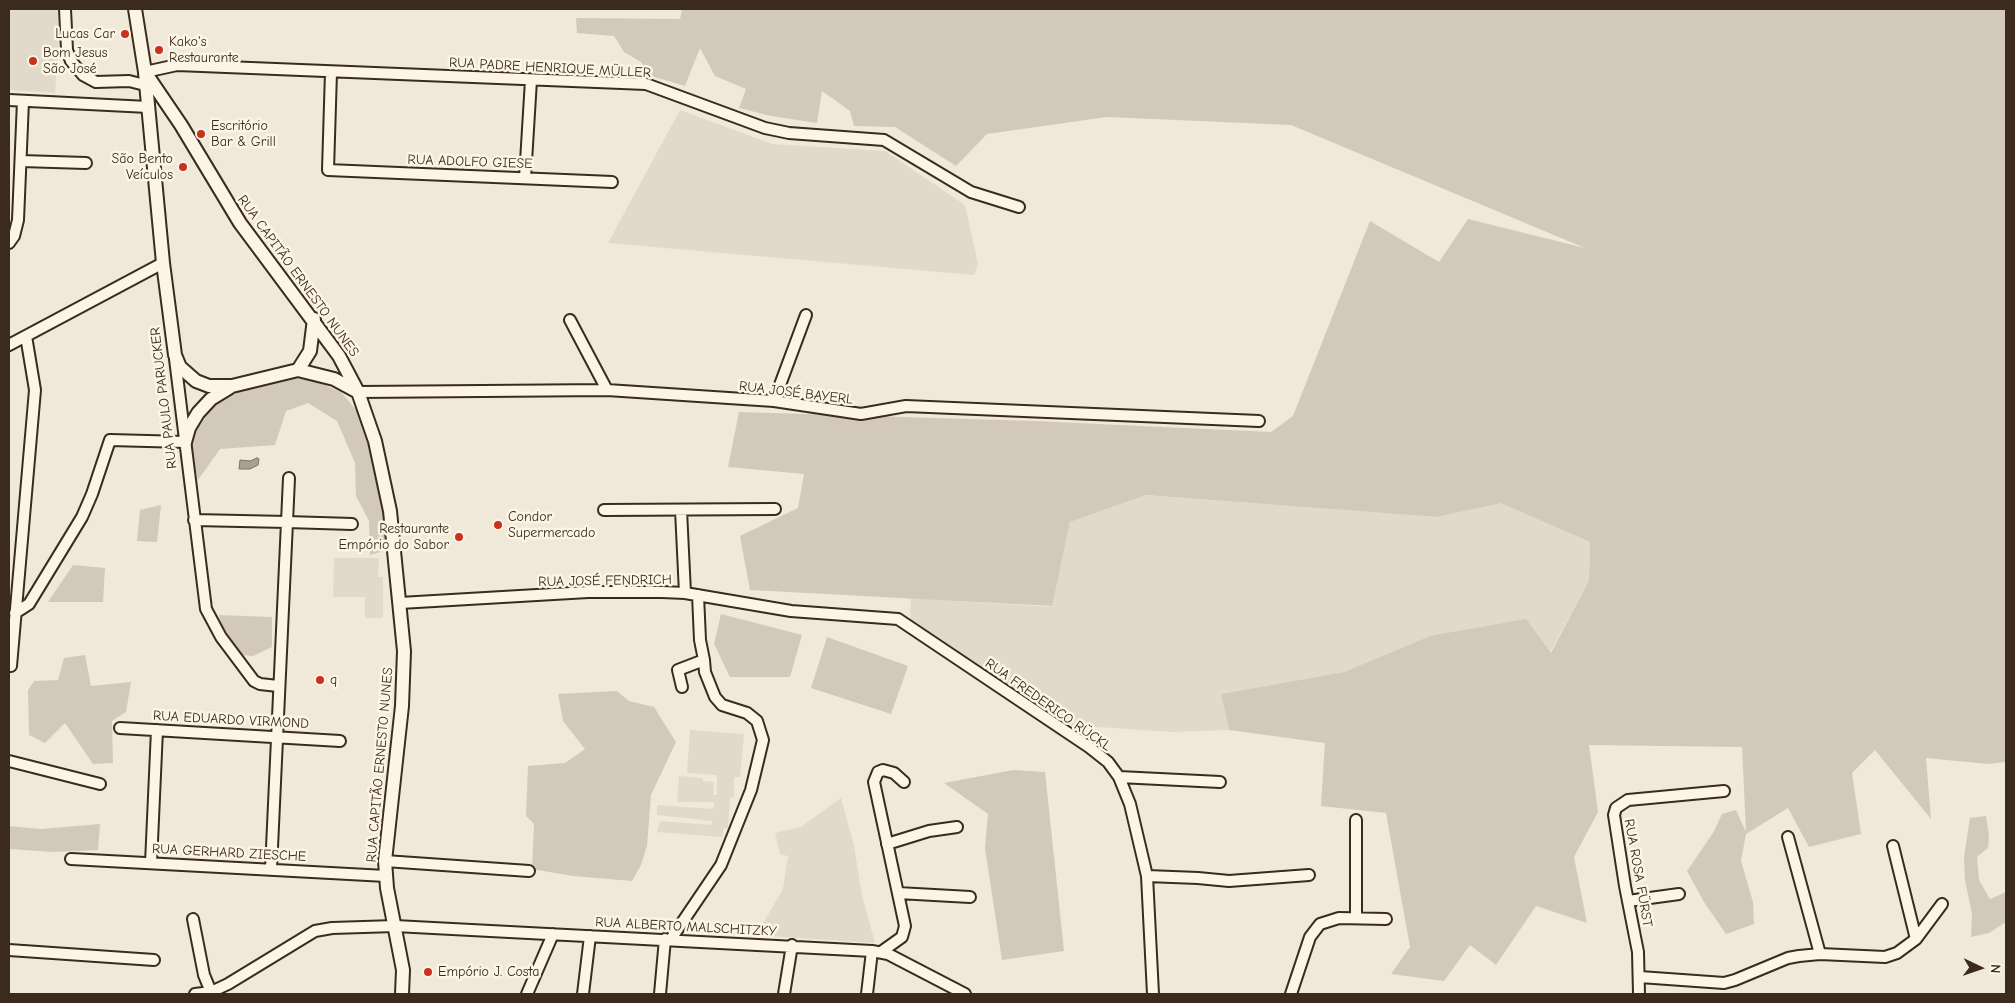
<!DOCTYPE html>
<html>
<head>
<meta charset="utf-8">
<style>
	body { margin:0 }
	#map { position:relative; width:2015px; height:1003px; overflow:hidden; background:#f0e9d9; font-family:"Comic Neue",sans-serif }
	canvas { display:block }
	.frame { position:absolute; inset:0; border:10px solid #3b2a1e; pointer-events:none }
	.north { position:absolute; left:1955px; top:943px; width:50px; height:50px; -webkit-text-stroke:4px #fcf5e5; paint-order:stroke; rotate:93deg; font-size:14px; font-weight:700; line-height:20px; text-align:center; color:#3b2a1e }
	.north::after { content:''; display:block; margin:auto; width:18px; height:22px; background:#3b2a1e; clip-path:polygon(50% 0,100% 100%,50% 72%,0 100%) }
</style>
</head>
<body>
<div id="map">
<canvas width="2015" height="1003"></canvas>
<div class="frame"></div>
<div class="north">N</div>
</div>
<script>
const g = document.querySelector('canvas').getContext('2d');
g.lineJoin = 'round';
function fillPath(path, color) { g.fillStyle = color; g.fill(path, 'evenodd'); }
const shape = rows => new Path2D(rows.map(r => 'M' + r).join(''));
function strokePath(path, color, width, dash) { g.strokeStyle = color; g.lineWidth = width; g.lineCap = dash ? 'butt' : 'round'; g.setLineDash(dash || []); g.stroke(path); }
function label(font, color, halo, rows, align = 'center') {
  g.font = font + ' "Comic Neue",sans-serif'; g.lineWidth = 5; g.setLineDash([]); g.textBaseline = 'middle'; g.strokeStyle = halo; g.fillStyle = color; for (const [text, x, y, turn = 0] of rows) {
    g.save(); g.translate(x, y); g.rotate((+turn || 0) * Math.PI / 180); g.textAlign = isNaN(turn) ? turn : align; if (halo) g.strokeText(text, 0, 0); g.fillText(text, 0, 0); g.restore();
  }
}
fillPath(shape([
	[9,9,61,9,55,93,9,90],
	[680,110,772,144,885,151,965,205,978,264,974,275,608,243],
	[1146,495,1436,517,1501,502,1590,542,1589,580,1550,653,1430,636,1344,672,1221,694,1229,730,1172,732,1068,725,910,627,911,598,1051,607,1070,522],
	[334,558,379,558,378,577,383,577,383,618,365,618,365,597,333,597],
	[690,730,744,734,740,777,734,777,734,797,730,798,728,829,724,828,722,837,657,832,660,821,712,825,712,821,657,815,657,805,713,809,714,802,677,802,679,776,703,778,703,781,714,782,713,795,717,795,717,775,687,773],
	[841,798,854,846,862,895,875,943,768,936,762,925,783,889,788,856,780,854,775,833,801,827]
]), '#e1d9c9');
fillPath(shape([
	[682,9,2006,9,2006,762,1988,764,1926,758,1931,819,1875,750,1852,773,1861,834,1809,847,1788,808,1746,834,1741,861,1753,902,1754,924,1726,934,1704,902,1687,871,1713,833,1722,814,1736,810,1746,832,1742,747,1589,745,1598,812,1574,857,1587,923,1536,906,1496,965,1470,945,1444,981,1391,974,1410,947,1386,813,1321,806,1325,743,1229,730,1221,694,1344,672,1430,636,1526,619,1551,653,1589,580,1590,542,1501,503,1436,517,1146,495,1070,522,1052,606,750,590,740,536,798,508,804,474,728,467,739,412,1035,421,1271,432,1293,416,1370,221,1439,262,1468,219,1585,248,1291,125,1107,117,987,134,956,166,895,127,854,126,850,111,822,91,817,123,771,116,739,108,746,89,715,76,700,48,685,86,651,76,641,62,624,52,614,36,577,33,576,18,680,19],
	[291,377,312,380,341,392,362,417,385,517,387,550,370,555,369,521,356,496,355,463,337,421,308,403,286,411,275,445,220,449,198,480,190,449,197,428,213,406,233,392],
	[161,505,157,542,137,541,140,510],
	[73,565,105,568,103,602,48,602],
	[721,614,802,635,790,677,730,677,714,644],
	[219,615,272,617,272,647,253,656,240,655,221,623],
	[827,637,908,666,891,714,811,688],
	[85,655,91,686,131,682,126,712,112,721,113,763,93,764,65,723,45,743,29,735,28,690,34,681,58,680,64,658],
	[617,691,629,701,654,707,676,742,651,795,647,846,641,865,632,881,573,876,532,869,534,824,526,816,528,766,565,763,585,749,563,721,558,694],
	[1013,770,1045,772,1064,951,1002,960,985,848,988,814,944,783],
	[1986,816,1989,835,1988,848,1977,857,1979,880,1990,899,2006,892,2006,922,1989,933,1971,937,1972,914,1965,880,1964,857,1970,818],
	[100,824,98,850,54,852,9,849,9,826,41,829]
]), '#d2c9ba');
const water = shape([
	[257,458,259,459,258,465,250,469,239,469,240,460,250,461,257,458]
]);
fillPath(water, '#aaa091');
strokePath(water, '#7e7163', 1);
const minor = shape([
	[65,9,67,50,71,61,83,75,96,82,129,81,153,87],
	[145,72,177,65,646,84,765,128,789,133,884,140,971,192,1019,207],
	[331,72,328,170,612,182],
	[9,100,148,107],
	[21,161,86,163],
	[525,178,531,80],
	[9,243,14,236,18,220,23,101],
	[570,320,607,390],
	[9,345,163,263],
	[175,359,206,609,221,637,254,681,260,684,278,686],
	[358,392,607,390,774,401,861,414,906,406,1259,421],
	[774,401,806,315],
	[289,478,287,522,352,524],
	[604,510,775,509],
	[681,510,685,593],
	[194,520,287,522,271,869],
	[400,603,588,592,662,592,685,593,791,611,898,619,1089,747,1108,762,1119,777,1130,804,1147,876,1153,994],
	[15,613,29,604,82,517,92,494,110,440,185,442],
	[11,666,35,390,26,336],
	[682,687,678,670,704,660,700,640,698,595],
	[120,728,340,741],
	[9,761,100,784],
	[1119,777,1220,782],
	[1356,820,1356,918],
	[1788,837,1820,954],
	[887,844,929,831,957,827],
	[1893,846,1916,939],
	[71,859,386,876],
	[385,861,529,871],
	[151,863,157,730],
	[1147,876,1198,878,1229,881,1309,875],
	[898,893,970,897],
	[1628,901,1679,894],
	[193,919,204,975,211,992],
	[671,939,721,865,751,790,763,740,757,721,747,713,722,705,715,697,705,672,704,660],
	[9,950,154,960],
	[881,952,902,937,905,926,874,782,878,772,883,770,894,773,904,782],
	[1640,977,1724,983,1735,980,1788,958,1799,956,1820,954,1885,957,1897,953,1916,939,1942,904],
	[195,994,211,992,228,984,315,931,332,928,395,926,872,951,888,954,965,994],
	[527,994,553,934],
	[583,994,590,936],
	[660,994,665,939],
	[784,994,792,945],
	[867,994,872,951],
	[1291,994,1310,937,1320,924,1339,918,1386,919],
	[1639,994,1638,952,1625,886,1614,815,1616,808,1628,800,1724,791]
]);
const major = shape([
	[135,9,145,72,181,125,240,223,339,356,358,392,375,441,390,511,404,651,402,706,385,861,387,888,403,970,402,994],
	[145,73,163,263,175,355,180,367,196,381,209,386,232,386,298,370,334,379,358,392],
	[298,370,310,351,314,319],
	[185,442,189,428,198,413,211,399,229,388]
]);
strokePath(minor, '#3b2a1e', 14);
strokePath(major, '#3b2a1e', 16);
strokePath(minor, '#fcf5e5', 10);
strokePath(major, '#fcf5e5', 12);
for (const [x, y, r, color] of [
	[125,34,5,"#c8321e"],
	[159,50,5,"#c8321e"],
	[33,61,5,"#c8321e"],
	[201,134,5,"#c8321e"],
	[183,167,5,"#c8321e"],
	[498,525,5,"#c8321e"],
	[459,537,5,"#c8321e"],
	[320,680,5,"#c8321e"],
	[428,972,5,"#c8321e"]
]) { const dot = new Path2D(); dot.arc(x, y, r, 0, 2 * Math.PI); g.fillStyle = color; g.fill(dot); strokePath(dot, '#fcf5e5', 2); }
label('14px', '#3b2a1e', '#fcf5e5', [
	["Lucas Car",115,34,"right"],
	["Kako's",169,42],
	["Restaurante",169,58],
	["Bom Jesus",43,53],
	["São José",43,69],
	["Escritório",211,126],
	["Bar & Grill",211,142],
	["São Bento",173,159,"right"],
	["Veículos",173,175,"right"],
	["Condor",508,517],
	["Supermercado",508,533],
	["Restaurante",449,529,"right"],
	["Empório do Sabor",449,545,"right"],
	["q",330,680],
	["Empório J. Costa",438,972]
], 'left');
label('14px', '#3b2a1e', '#fcf5e5', [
	["RUA PADRE HENRIQUE MÜLLER",550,68,3],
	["RUA ADOLFO GIESE",470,162,2],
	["RUA CAPITÃO ERNESTO NUNES",298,276,54],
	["RUA JOSÉ BAYERL",796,393,7],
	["RUA PAULO PARUCKER",164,398,-97],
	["RUA JOSÉ FENDRICH",605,581,-1],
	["RUA FREDERICO RÜCKL",1048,705,35],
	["RUA EDUARDO VIRMOND",231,720,3],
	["RUA CAPITÃO ERNESTO NUNES",380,765,-85],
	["RUA GERHARD ZIESCHE",229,853,3],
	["RUA ROSA FÜRST",1638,873,80],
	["RUA ALBERTO MALSCHITZKY",686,927,3]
]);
</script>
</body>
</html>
